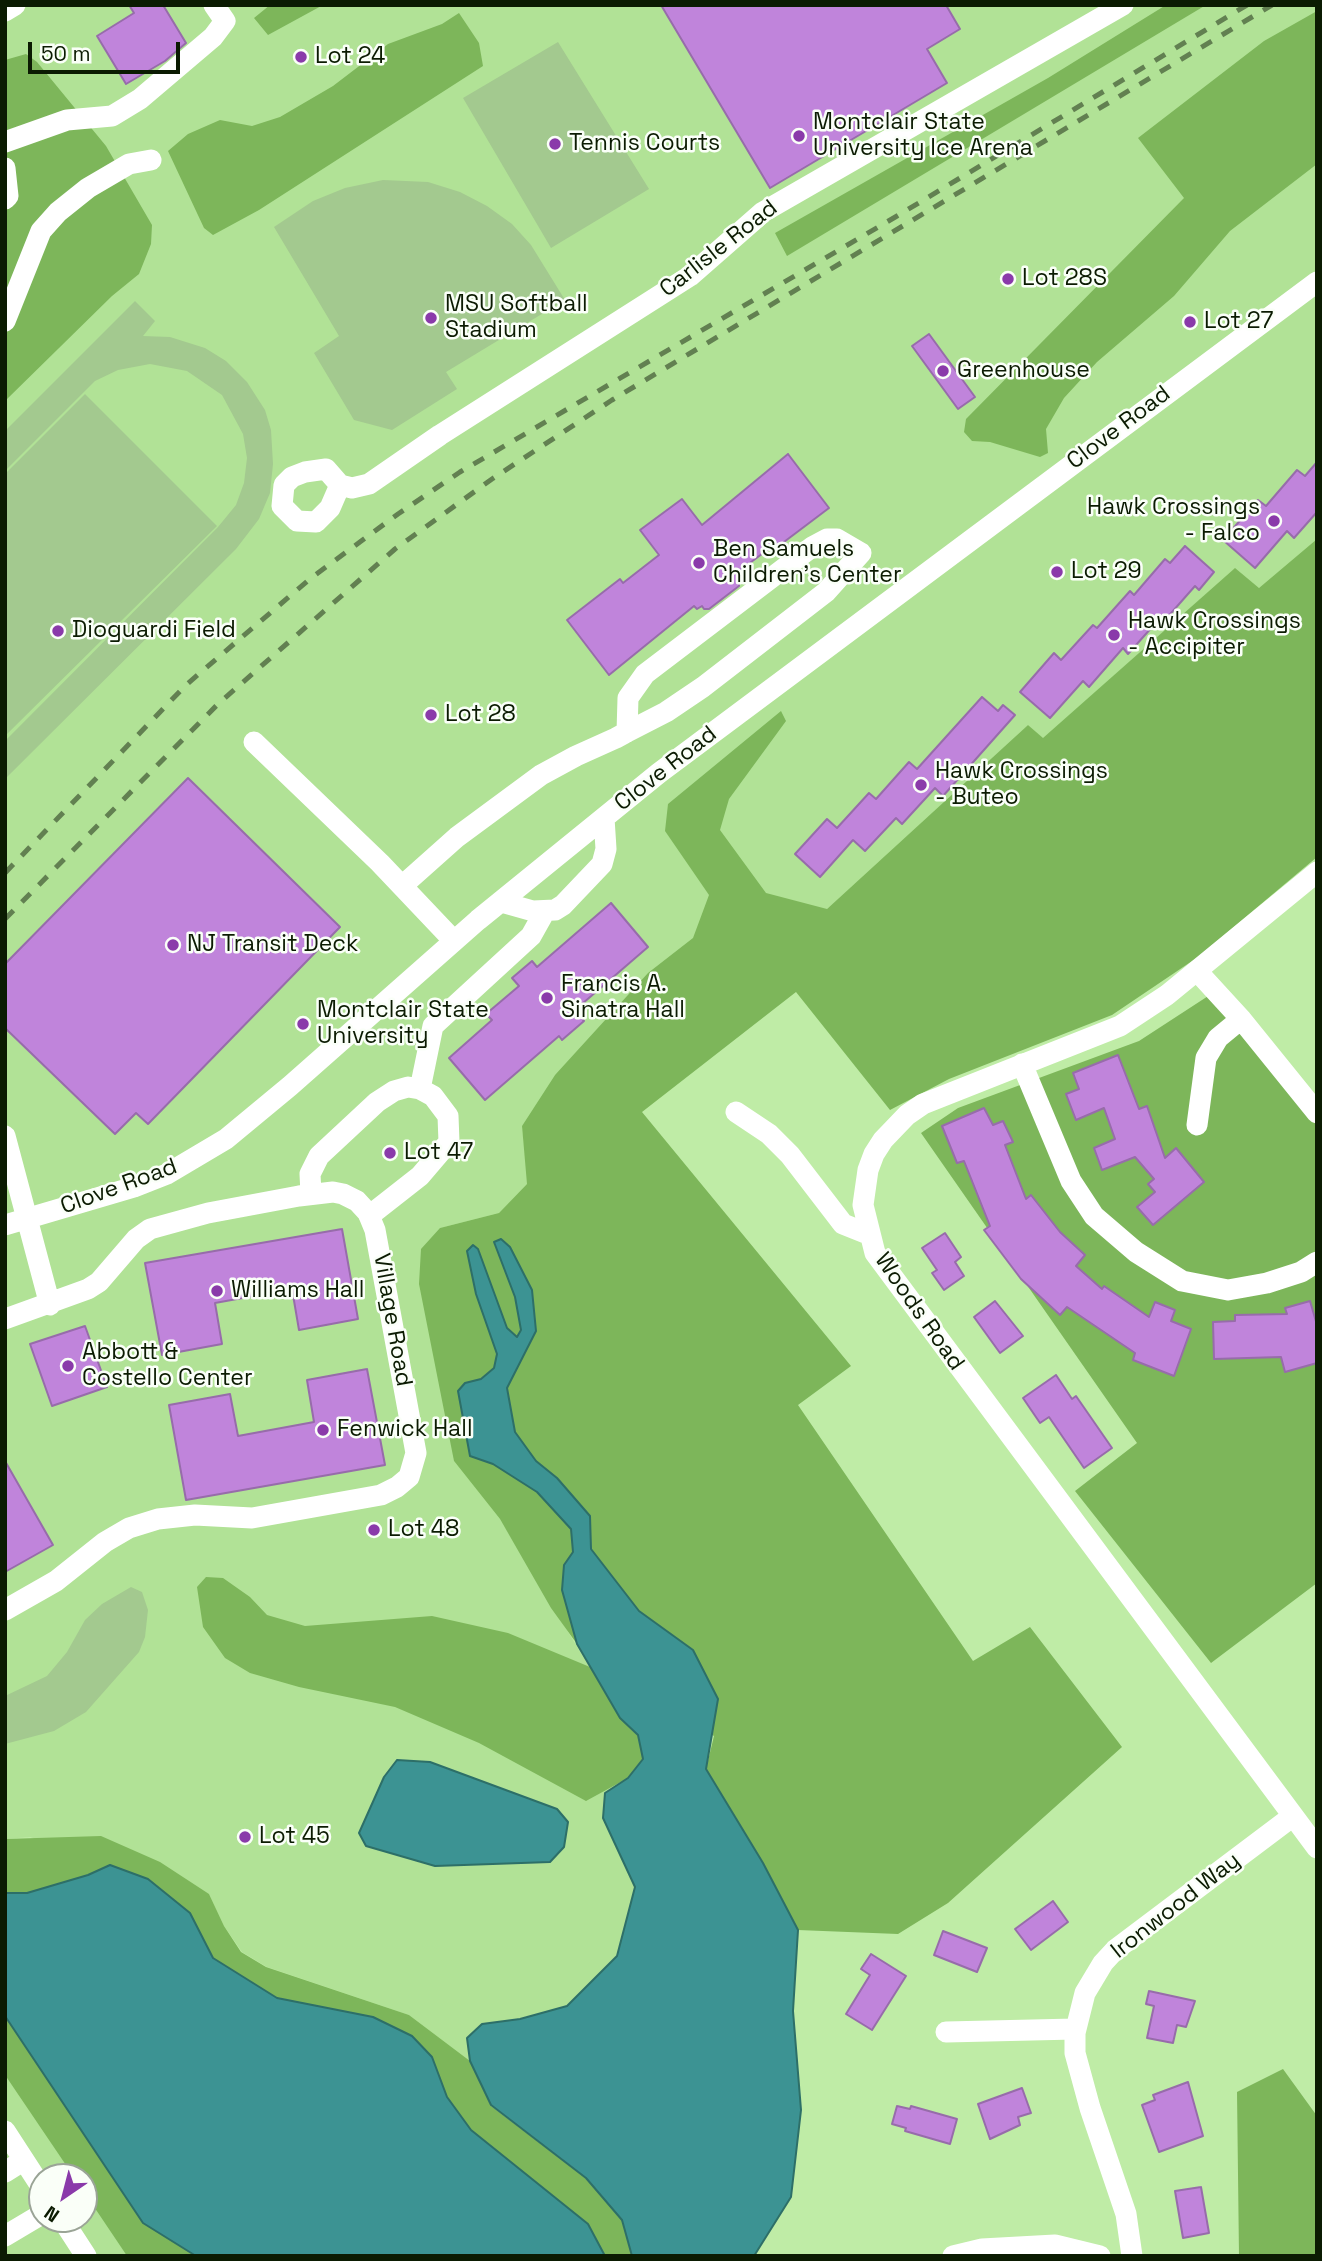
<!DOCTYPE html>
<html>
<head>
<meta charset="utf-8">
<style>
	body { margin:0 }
	#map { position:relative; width:1322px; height:2261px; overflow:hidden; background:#bfeca6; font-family:"Space Grotesk",sans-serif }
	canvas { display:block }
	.frame { position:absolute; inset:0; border:7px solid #0b1b02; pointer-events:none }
	.north { position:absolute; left:28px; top:2163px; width:70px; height:70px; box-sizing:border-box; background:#fafff8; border:2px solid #9aa496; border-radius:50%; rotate:215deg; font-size:19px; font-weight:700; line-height:28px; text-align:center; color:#0b1b02 }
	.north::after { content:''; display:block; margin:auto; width:24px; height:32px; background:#8a3aaa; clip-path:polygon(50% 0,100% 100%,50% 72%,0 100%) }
	.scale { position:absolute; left:28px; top:42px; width:152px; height:32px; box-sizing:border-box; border:4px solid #0b1b02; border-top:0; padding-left:9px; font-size:21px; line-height:24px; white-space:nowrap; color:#0b1b02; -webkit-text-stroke:5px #fafff8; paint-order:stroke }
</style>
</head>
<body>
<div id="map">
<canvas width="1322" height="2261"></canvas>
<div class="frame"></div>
<div class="north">N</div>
<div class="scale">50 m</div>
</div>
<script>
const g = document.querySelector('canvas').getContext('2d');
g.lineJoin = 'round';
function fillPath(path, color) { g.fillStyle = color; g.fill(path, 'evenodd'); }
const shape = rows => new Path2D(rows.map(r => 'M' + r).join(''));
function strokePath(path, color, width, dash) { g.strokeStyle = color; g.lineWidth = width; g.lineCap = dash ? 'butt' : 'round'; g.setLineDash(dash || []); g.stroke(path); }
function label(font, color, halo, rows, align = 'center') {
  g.font = font + ' "Space Grotesk",sans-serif'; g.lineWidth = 5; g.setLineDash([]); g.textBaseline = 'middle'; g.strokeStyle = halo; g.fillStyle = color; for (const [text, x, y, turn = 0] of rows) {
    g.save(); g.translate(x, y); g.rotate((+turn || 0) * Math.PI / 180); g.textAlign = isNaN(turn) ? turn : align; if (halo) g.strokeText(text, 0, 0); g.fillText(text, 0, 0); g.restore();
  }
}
fillPath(shape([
	[5,5,1317,5,1317,539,1259,588,1234,569,1043,739,1028,725,827,909,555,1075,522,1126,528,1183,499,1213,440,1228,454,1461,500,1519,620,1718,628,1778,605,1793,603,1818,635,1887,617,1957,567,2006,520,2019,482,2024,467,2038,470,2061,409,2015,267,1967,242,1952,224,1926,209,1894,30,1837,5,1839],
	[5,2075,74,2177,42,2177,42,2219,84,2219,84,2192,127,2256,5,2256]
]), '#b1e296');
fillPath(shape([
	[558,42,649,189,551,248,463,98],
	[383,180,428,182,460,192,487,206,512,224,531,245,565,300,446,372,457,389,392,430,354,420,314,353,339,336,274,227,313,201,345,188],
	[135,301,155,321,143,336,170,337,205,348,226,361,247,382,265,410,271,430,273,464,270,493,259,519,236,549,5,779,5,741,218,527,236,505,244,483,247,458,243,434,222,395,187,371,150,364,118,370,95,381,5,471,5,431],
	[85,394,217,526,5,736,5,474],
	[131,1587,142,1592,148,1610,145,1637,139,1652,86,1712,54,1731,5,1744,5,1696,47,1676,67,1652,85,1620,102,1604]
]), '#a3c98f');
fillPath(shape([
	[270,5,323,5,268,35,254,18],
	[1166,5,1206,5,787,256,775,233,1048,78],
	[1317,11,1317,164,1230,231,1174,296,1097,362,1064,398,1046,429,1048,453,1040,457,990,442,972,441,964,432,966,419,1184,198,1138,138,1264,41],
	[459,13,479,43,483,66,259,210,213,235,204,228,168,151,188,134,220,120,252,126,280,117,333,86,388,44,442,24],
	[26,54,37,62,106,146,152,225,151,244,139,274,112,296,5,401,5,60],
	[1317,539,1317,857,1198,957,1112,1015,949,1079,890,1110,796,992,642,1112,851,1366,798,1405,973,1661,1030,1627,1122,1747,948,1903,898,1934,798,1930,763,1863,706,1769,714,1736,577,1644,551,1608,500,1519,454,1461,419,1284,421,1249,440,1228,499,1213,527,1184,522,1126,555,1075,648,973,693,938,709,895,665,831,668,804,781,711,786,721,729,799,720,830,766,893,827,909,1028,725,1043,738,1235,568,1259,588],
	[1222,987,1317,1121,1317,1583,1211,1663,1075,1491,1137,1443,921,1133,958,1108,1139,1041],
	[206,1577,223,1578,250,1597,267,1615,305,1626,432,1616,508,1633,590,1667,620,1718,638,1735,643,1760,628,1778,586,1801,479,1743,395,1707,299,1687,250,1673,225,1658,203,1627,197,1587],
	[101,1836,160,1862,209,1894,224,1926,241,1952,266,1967,409,2015,470,2061,491,2106,586,2178,622,2220,632,2256,127,2256,84,2192,84,2177,74,2177,5,2075,5,1839],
	[1283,2069,1317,2116,1317,2256,1239,2256,1237,2092]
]), '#7db65a');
const water = shape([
	[501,1239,510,1247,532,1290,536,1331,507,1388,515,1432,536,1461,557,1478,590,1516,591,1549,639,1611,693,1650,718,1699,706,1769,763,1863,798,1930,793,2011,801,2110,791,2197,754,2256,632,2256,622,2220,586,2178,491,2105,470,2061,467,2038,482,2024,520,2019,567,2006,617,1956,635,1887,603,1818,605,1793,628,1778,643,1759,638,1735,620,1718,577,1644,562,1590,564,1565,573,1552,571,1529,537,1492,493,1464,470,1456,458,1391,465,1383,481,1379,494,1368,497,1354,476,1294,467,1251,473,1245,478,1249,507,1328,517,1337,521,1330,515,1297,494,1242,501,1239],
	[397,1760,430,1762,557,1809,568,1822,564,1847,550,1862,435,1866,366,1846,359,1833,384,1777,397,1760],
	[110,1865,148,1879,190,1913,213,1958,277,1998,373,2017,412,2036,432,2057,447,2097,471,2130,588,2224,605,2256,196,2256,143,2223,5,2016,5,1893,27,1893,88,1875,110,1865]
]);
fillPath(water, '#3c9393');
strokePath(water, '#2d6f68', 2);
const building = shape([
	[129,5,163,5,186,43,165,61,126,84,97,36,134,13,129,5],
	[661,5,946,5,960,29,927,49,947,83,770,188,661,5],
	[929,334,975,397,958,409,912,346,929,334],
	[788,454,829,508,776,548,774,545,739,571,742,576,739,578,739,586,709,609,704,609,702,606,697,609,694,606,609,675,567,620,620,579,623,583,659,555,640,530,682,499,702,525,788,454],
	[1317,462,1317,512,1294,538,1287,531,1255,568,1223,540,1258,500,1266,506,1297,470,1305,476,1317,462],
	[1185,546,1214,572,1199,590,1195,586,1165,620,1161,617,1128,654,1123,648,1089,687,1083,681,1050,718,1020,692,1054,653,1061,660,1093,625,1097,628,1130,591,1134,595,1165,559,1170,563,1185,546],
	[982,697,998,711,1003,705,1015,715,943,796,935,788,902,824,896,818,865,851,853,840,820,877,795,854,827,819,837,828,869,793,876,799,909,762,917,769,982,697],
	[188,778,340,927,148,1124,136,1113,115,1134,5,1028,5,964,188,778],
	[611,903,648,947,575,1010,584,1021,562,1040,559,1036,485,1100,449,1058,492,1020,486,1014,519,986,512,978,532,961,537,967,611,903],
	[1118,1055,1139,1109,1147,1106,1165,1158,1176,1148,1204,1182,1153,1225,1137,1207,1155,1192,1148,1184,1154,1179,1135,1157,1102,1170,1094,1148,1115,1139,1104,1108,1076,1120,1066,1094,1079,1089,1073,1073,1118,1055],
	[984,1108,993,1125,1003,1121,1013,1142,1005,1145,1026,1199,1031,1195,1060,1232,1085,1255,1076,1266,1102,1289,1104,1286,1149,1317,1155,1302,1175,1310,1171,1321,1191,1329,1174,1376,1133,1360,1135,1353,1067,1307,1060,1315,1021,1279,984,1230,990,1226,964,1161,957,1163,942,1126,984,1108],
	[342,1229,358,1319,299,1330,292,1289,215,1303,222,1344,162,1355,145,1263,342,1229],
	[945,1233,961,1257,955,1262,964,1276,944,1290,932,1273,937,1270,922,1248,945,1233],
	[995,1301,1023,1336,1000,1353,974,1317,995,1301],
	[1310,1301,1317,1325,1317,1363,1285,1372,1281,1357,1214,1359,1213,1322,1235,1321,1235,1315,1287,1314,1285,1308,1310,1301],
	[85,1326,107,1387,52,1406,30,1344,85,1326],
	[367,1369,385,1465,186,1500,169,1405,230,1394,238,1436,314,1422,307,1380,367,1369],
	[1056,1375,1072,1399,1076,1396,1112,1448,1084,1468,1049,1417,1040,1423,1023,1398,1056,1375],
	[5,1461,53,1545,5,1572,5,1461],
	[1053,1901,1068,1922,1031,1950,1015,1929,1053,1901],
	[943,1931,987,1948,977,1972,934,1955,943,1931],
	[871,1954,906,1976,872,2030,846,2014,870,1975,861,1969,871,1954],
	[1149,1991,1195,2001,1186,2027,1177,2025,1173,2043,1147,2038,1154,2006,1146,2004,1149,1991],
	[1188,2082,1203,2136,1159,2152,1142,2105,1155,2100,1153,2095,1188,2082],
	[1022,2088,1031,2113,1018,2117,1020,2125,990,2139,978,2104,1022,2088],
	[897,2106,910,2109,911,2106,957,2119,950,2144,905,2131,906,2128,892,2124,897,2106],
	[1201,2187,1209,2233,1183,2238,1175,2191,1201,2187]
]);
fillPath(building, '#c084db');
strokePath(building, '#976caa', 2);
strokePath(shape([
	[5,11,15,5],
	[5,142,67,120,112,116,140,99,213,37,225,21,214,5],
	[5,168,8,196,5,199],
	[5,321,41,231,58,212,88,188,129,164,151,160],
	[340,485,330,508,316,522,297,521,282,506,284,485,292,477,305,472,326,469,340,485,352,488,369,484,440,435,690,276,763,212,1123,5],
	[254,742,380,863,454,941],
	[1317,872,1167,995,1120,1026,923,1104,907,1115,883,1140,874,1154,868,1170,863,1205,875,1253,1317,1848],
	[402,886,457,837,541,775,576,756,616,738,627,732,666,712,703,687,826,592,861,553,837,539,827,539,812,547,645,674,628,698,627,732],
	[501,902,533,911,555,910,563,905,602,864,606,849,604,818],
	[1197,971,1241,1019,1317,1113],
	[1022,1064,1071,1181,1094,1216,1136,1252,1182,1281,1228,1290,1267,1283,1301,1272,1317,1262],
	[420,1089,433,1026,531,936,545,911],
	[736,1112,769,1134,790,1155,843,1224,868,1234],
	[1197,1125,1206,1058,1218,1038,1241,1019],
	[5,1136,50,1305],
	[311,1194,310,1174,319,1156,377,1102,394,1091,408,1087,420,1089,433,1096,448,1116,449,1142,420,1176,369,1216],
	[5,1225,134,1187,167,1174,226,1139,290,1086,478,920,659,773,1317,282],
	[5,1319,88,1289,99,1282,136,1239,150,1229,208,1213,299,1196,333,1192,343,1194,357,1201,368,1213,375,1230,416,1453,409,1477,397,1487,381,1495,252,1518,195,1515,158,1519,129,1528,105,1542,56,1581,5,1610],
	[946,2032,1075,2029],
	[5,2131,42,2188],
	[5,2172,24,2160],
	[62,2219,86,2256],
	[5,2236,42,2214],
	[953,2256,982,2249,1055,2245,1100,2256],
	[1132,2256,1126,2214,1090,2108,1075,2053,1075,2033,1085,1993,1103,1963,1115,1950,1293,1816]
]), '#fff', 21);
strokePath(shape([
	[5,873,186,685,311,578,398,514,460,472,897,216,1247,5],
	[5,919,218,704,395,549,492,479,612,400,1272,5]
]), '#628051', 5, [12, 12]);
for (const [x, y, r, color] of [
	[301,57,7,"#8a3aaa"],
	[799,136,7,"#8a3aaa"],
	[555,144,7,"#8a3aaa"],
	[1008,279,7,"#8a3aaa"],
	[431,318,7,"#8a3aaa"],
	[1190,322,7,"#8a3aaa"],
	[943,371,7,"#8a3aaa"],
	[1274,521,7,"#8a3aaa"],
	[699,563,7,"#8a3aaa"],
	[1057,572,7,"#8a3aaa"],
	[58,631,7,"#8a3aaa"],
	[1114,635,7,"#8a3aaa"],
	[431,715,7,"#8a3aaa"],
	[921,785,7,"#8a3aaa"],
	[173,945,7,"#8a3aaa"],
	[547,998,7,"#8a3aaa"],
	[303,1024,7,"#8a3aaa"],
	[390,1153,7,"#8a3aaa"],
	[217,1291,7,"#8a3aaa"],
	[68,1366,7,"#8a3aaa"],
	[323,1430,7,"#8a3aaa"],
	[374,1530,7,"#8a3aaa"],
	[245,1837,7,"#8a3aaa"]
]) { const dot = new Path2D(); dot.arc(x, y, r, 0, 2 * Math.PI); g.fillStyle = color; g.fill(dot); strokePath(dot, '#fafff8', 2.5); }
label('23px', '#0b1b02', '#fafff8', [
	["Lot 24",315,57],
	["Montclair State",813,123],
	["University Ice Arena",813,149],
	["Tennis Courts",569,144],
	["Lot 28S",1022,279],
	["MSU Softball",445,305],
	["Stadium",445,331],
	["Lot 27",1204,322],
	["Greenhouse",957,371],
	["Hawk Crossings",1260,508,"right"],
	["- Falco",1260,534,"right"],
	["Ben Samuels",713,550],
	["Children's Center",713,576],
	["Lot 29",1071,572],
	["Hawk Crossings",1128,622],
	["- Accipiter",1128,648],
	["Dioguardi Field",72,631],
	["Lot 28",445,715],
	["Hawk Crossings",935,772],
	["- Buteo",935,798],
	["NJ Transit Deck",187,945],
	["Francis A.",561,985],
	["Sinatra Hall",561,1011],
	["Montclair State",317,1011],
	["University",317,1037],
	["Lot 47",404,1153],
	["Williams Hall",231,1291],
	["Abbott &",82,1353],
	["Costello Center",82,1379],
	["Fenwick Hall",337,1430],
	["Lot 48",388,1530],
	["Lot 45",259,1837]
], 'left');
label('23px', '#0b1b02', '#fafff8', [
	["Carlisle Road",719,249,-38],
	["Clove Road",1119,428,-37],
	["Clove Road",666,769,-38],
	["Clove Road",119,1187,-20],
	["Woods Road",919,1312,55],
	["Village Road",392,1320,80],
	["Ironwood Way",1176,1906,-38]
]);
</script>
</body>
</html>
